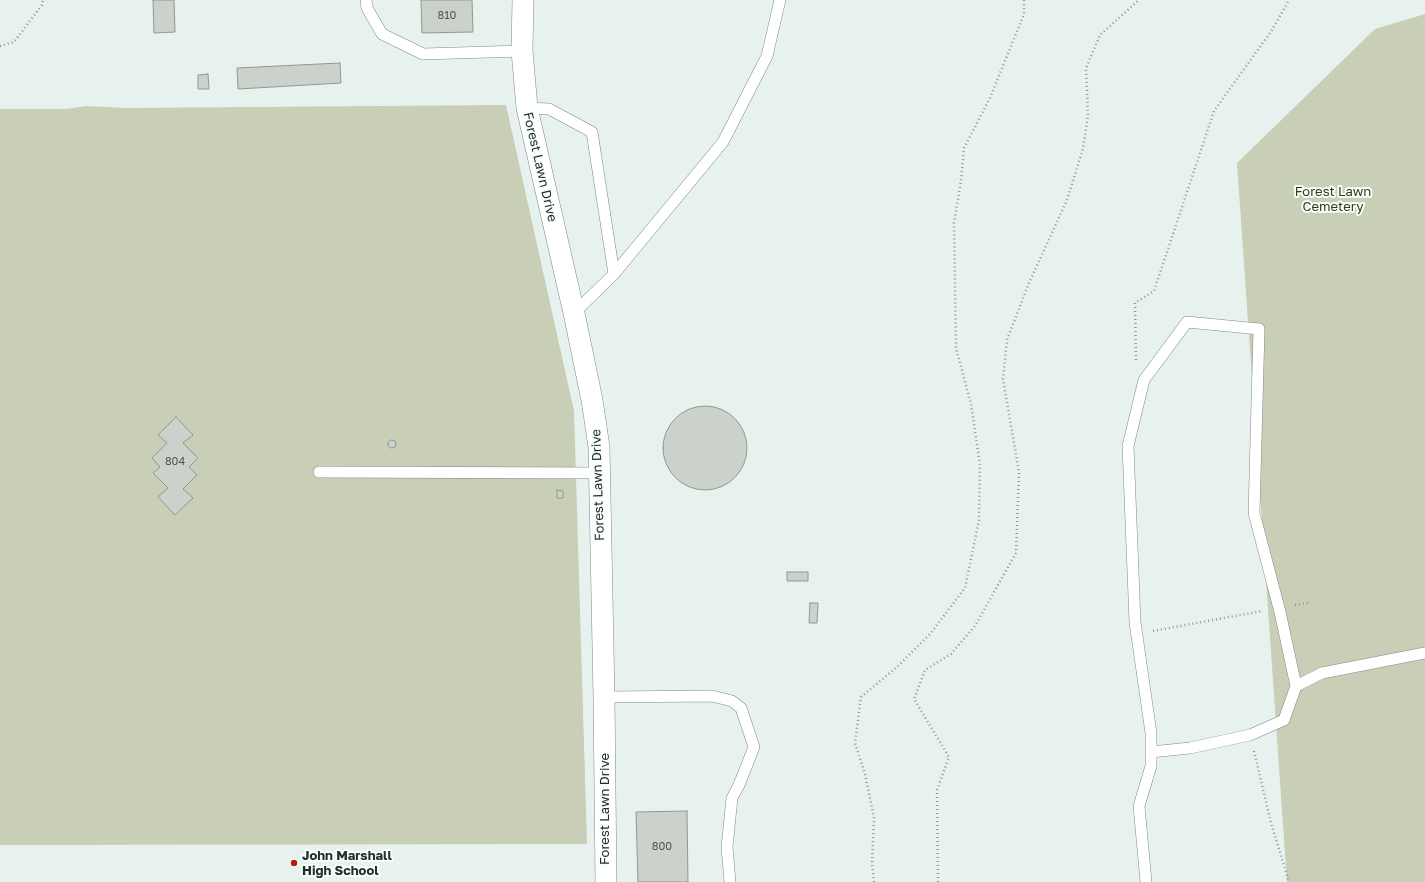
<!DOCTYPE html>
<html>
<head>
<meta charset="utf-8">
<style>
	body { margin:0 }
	canvas { display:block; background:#e7f2ee }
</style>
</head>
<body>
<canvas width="1425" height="882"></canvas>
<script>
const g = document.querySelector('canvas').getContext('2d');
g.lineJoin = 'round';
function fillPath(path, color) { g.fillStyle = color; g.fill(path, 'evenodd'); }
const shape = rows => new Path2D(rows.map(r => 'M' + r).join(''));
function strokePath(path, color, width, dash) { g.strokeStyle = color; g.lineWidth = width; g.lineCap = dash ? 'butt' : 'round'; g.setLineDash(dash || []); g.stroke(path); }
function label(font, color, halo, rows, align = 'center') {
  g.font = font + ' "Golos Text",sans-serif'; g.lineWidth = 4; g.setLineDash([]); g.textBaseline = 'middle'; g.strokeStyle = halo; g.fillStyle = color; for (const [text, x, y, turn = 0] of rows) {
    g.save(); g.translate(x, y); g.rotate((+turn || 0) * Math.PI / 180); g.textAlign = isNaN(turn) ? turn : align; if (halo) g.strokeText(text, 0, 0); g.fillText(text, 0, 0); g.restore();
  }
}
fillPath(shape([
	[1425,14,1425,882,1287,882,1237,163,1375,29],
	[506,105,574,411,587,844,0,845,0,109,67,109,86,106,125,108]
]), '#c9ceb6');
const building = shape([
	[153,0,174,0,175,32,154,33,153,0],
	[421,0,472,0,473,32,422,33,421,0],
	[340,63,341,83,238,89,237,68,340,63],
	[208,74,209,89,198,89,198,75,208,74],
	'663 448a42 42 0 1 1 84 0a42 42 0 1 1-84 0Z',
	[176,417,193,435,183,443,198,458,189,467,197,475,183,489,193,498,175,515,158,497,168,488,153,473,160,467,152,458,167,443,158,435,176,417],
	'388 444a4 4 0 1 1 8 0a4 4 0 1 1-8 0Z',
	[557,490,563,491,563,498,557,498,557,490],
	[787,572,808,572,808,581,787,581,787,572],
	[810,603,818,603,817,623,809,623,810,603],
	[687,811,688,882,638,882,636,812,687,811]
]);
fillPath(building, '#cbd2cb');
strokePath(building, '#919791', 1);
const service = shape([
	[366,0,367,8,382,34,423,54,522,51],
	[527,108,549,109,592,132,614,274,574,313],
	[614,274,723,142,767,56,780,0],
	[319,472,599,473],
	[1296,686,1322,673,1425,653],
	[604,697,712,696,732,701,741,708,754,747,739,785,732,798,727,847,730,882],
	[1146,882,1139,806,1151,766,1151,733,1135,622,1128,446,1144,380,1187,322,1259,329,1254,513,1280,612,1296,686,1284,720,1250,735,1190,748,1151,752]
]);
const minor = shape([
	[523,0,522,51,527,108,574,313,592,400,599,447,604,697,606,882]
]);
strokePath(service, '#808986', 12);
strokePath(minor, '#808986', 22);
strokePath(shape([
	[0,46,14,42,42,5,43,0],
	[1136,360,1135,303,1154,291,1214,111,1272,30,1289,0],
	[1295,605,1308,603],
	[1153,631,1262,611],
	[1254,751,1271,823,1289,882],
	[874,882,872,864,874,818,865,774,855,743,861,697,897,667,930,634,965,588,979,520,980,465,971,404,956,348,954,223,961,181,964,148,990,98,1024,14,1024,0],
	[938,882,937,790,949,757,914,699,925,670,951,654,975,626,1016,553,1019,472,1003,379,1007,340,1029,283,1067,200,1083,149,1088,115,1086,68,1100,35,1139,0]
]), '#909895', 2.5, [1, 3]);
strokePath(service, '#fff', 11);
strokePath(minor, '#fff', 21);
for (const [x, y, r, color] of [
	[294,863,4,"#b02209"]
]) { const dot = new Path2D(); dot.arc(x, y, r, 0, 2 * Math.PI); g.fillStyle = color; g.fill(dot); strokePath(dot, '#f5fffb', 1.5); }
label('11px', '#505552', null, [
	["810",447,16],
	["804",175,462],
	["800",662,847]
]);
label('13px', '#272b29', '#f5fffb', [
	["Forest Lawn Drive",540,167,77],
	["Forest Lawn Drive",598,485,-92],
	["Forest Lawn Drive",605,809,-90]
]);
label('13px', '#343a0e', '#f5fffb', [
	["Forest Lawn",1333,192],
	["Cemetery",1333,207]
]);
label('bold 13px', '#272b29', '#f5fffb', [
	["John Marshall",302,856],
	["High School",302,871]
], 'left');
</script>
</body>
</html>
